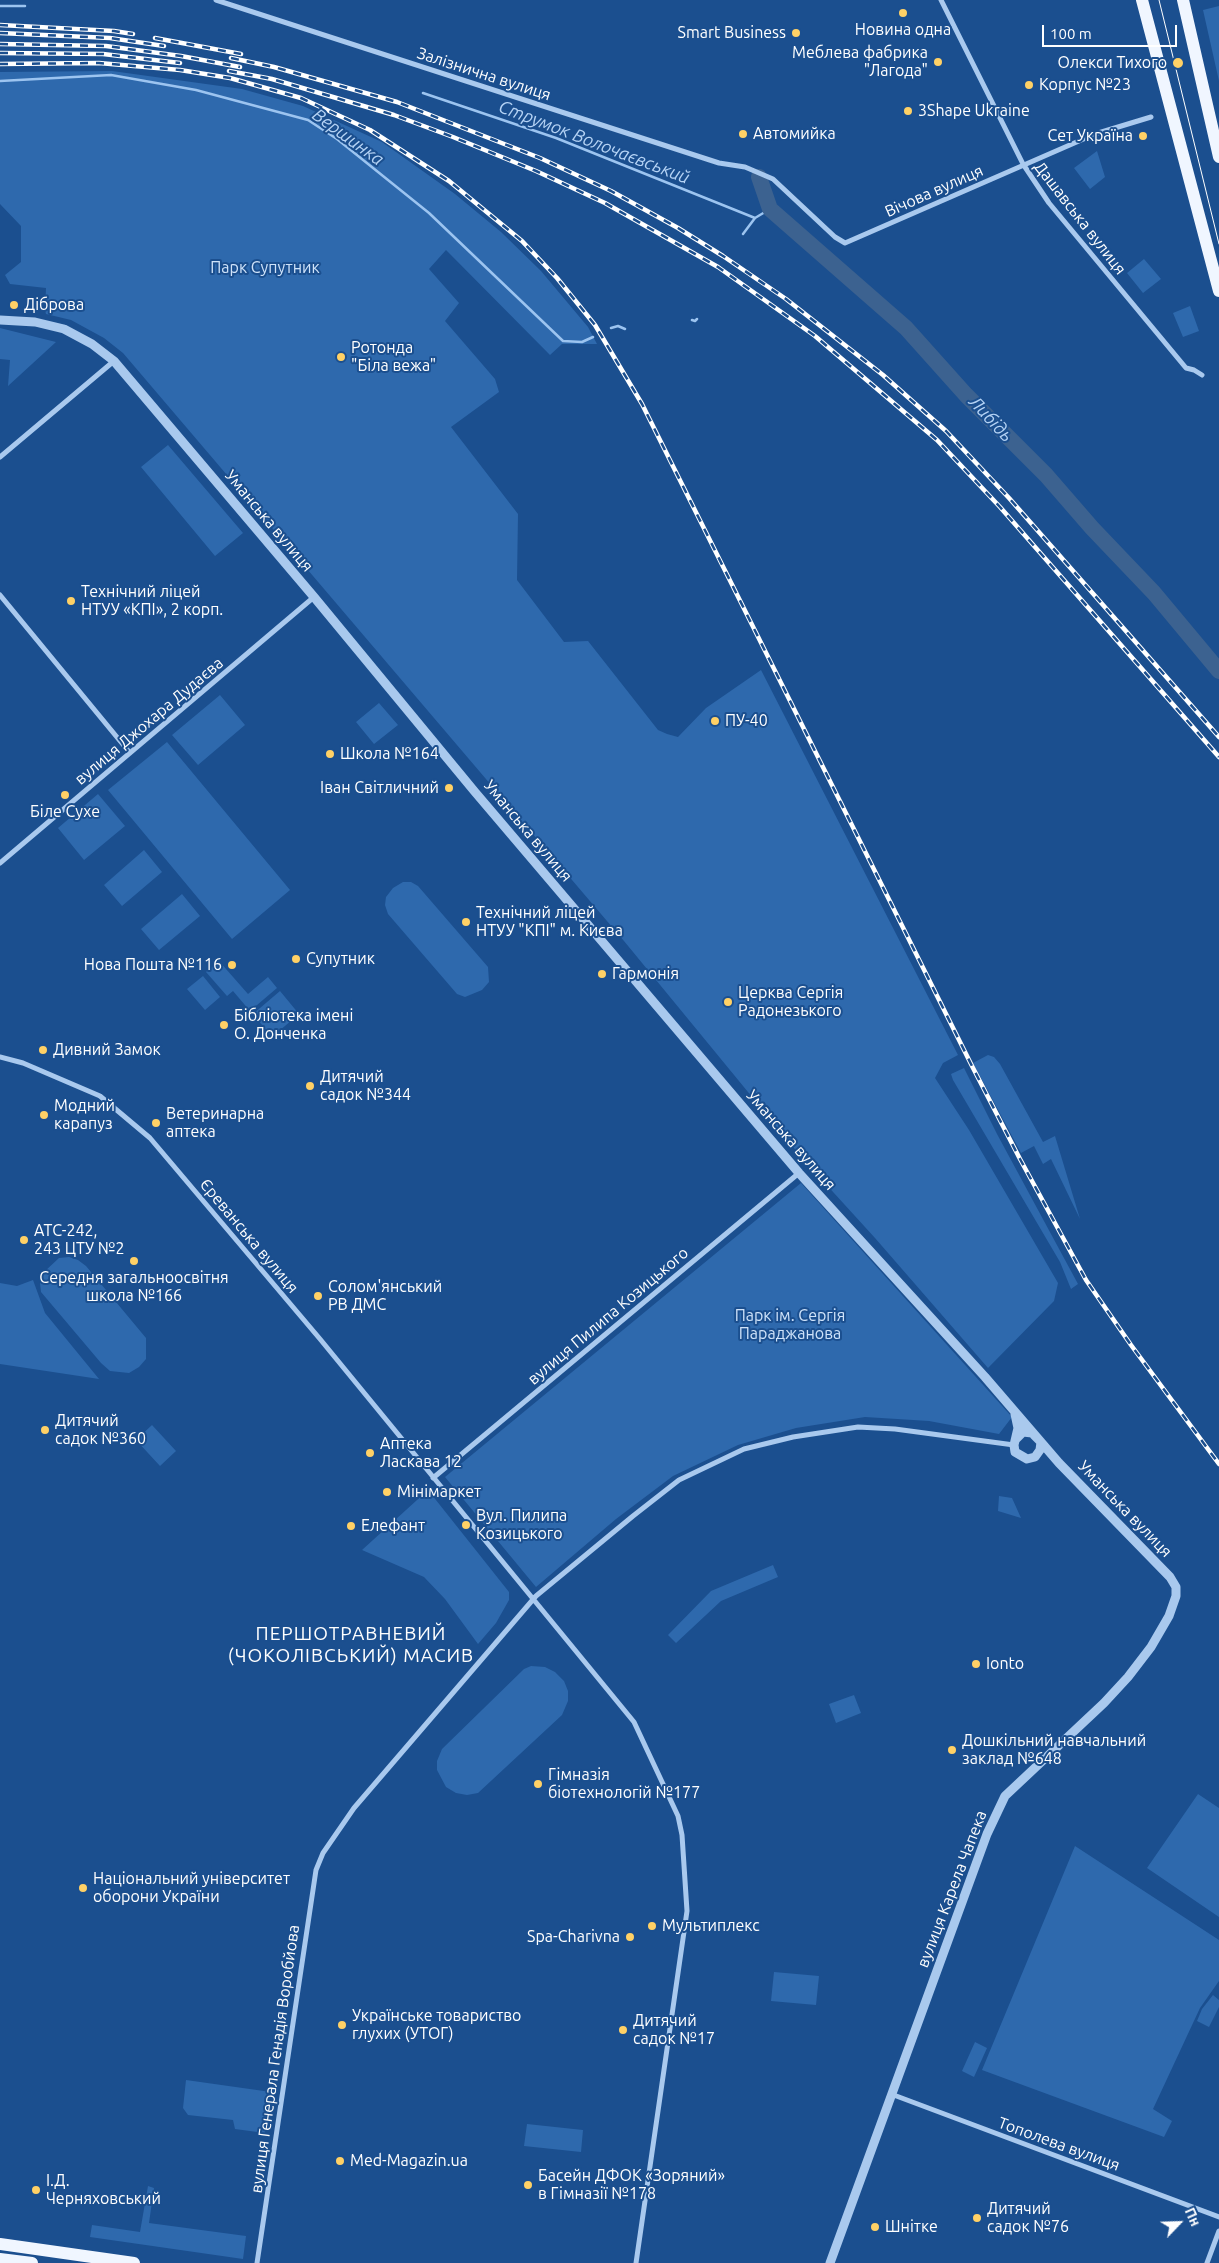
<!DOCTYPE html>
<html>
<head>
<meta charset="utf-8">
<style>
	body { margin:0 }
	#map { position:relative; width:1219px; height:2263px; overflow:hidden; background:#1b4f8f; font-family:Ubuntu,sans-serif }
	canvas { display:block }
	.north { position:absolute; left:1154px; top:2198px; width:50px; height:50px; -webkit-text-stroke:4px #1b4f8f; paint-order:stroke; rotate:66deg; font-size:14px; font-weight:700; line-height:20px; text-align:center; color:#fff }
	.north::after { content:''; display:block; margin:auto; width:18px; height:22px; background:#fff; clip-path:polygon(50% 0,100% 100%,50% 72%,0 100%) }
	.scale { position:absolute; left:1042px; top:25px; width:135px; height:22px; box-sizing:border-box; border:2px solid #fff; border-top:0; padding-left:6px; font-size:15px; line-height:18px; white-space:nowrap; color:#fff; -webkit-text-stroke:4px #1b4f8f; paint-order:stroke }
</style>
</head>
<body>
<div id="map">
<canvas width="1219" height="2263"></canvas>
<div class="north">Пн</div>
<div class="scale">100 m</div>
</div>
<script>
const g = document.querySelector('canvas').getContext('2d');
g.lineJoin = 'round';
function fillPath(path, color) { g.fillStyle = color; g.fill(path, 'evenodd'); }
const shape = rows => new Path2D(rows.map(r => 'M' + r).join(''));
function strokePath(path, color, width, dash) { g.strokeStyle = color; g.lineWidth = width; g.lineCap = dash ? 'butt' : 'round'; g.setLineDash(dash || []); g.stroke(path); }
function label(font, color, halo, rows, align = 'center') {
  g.font = font + ' Ubuntu,sans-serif'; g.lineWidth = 4; g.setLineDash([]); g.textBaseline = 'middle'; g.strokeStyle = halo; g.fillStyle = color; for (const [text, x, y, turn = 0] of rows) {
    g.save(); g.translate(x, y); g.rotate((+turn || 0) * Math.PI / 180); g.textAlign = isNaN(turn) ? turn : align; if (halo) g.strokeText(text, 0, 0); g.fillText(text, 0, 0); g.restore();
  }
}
fillPath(shape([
	[1219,6,1219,81,1203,10],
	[112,71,242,89,303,106,382,142,455,194,501,232,541,271,588,327,597,344,562,344,550,355,446,250,429,269,459,303,445,321,495,379,499,392,451,427,518,514,517,580,564,642,588,641,658,730,667,734,678,737,706,708,761,670,958,1055,943,1063,935,1078,969,1130,1058,1283,1054,1301,988,1368,875,1238,803,1159,624,941,123,353,104,338,71,320,46,314,45,310,46,288,10,284,5,275,21,262,21,226,0,204,0,72],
	[1097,151,1105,177,1090,189,1074,168],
	[1144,259,1161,279,1143,293,1127,273],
	[1190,306,1199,331,1183,337,1173,313],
	[0,328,56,342,8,386,10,360,0,359],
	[168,445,243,533,215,556,141,467],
	[220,695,245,725,198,765,172,735],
	[379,703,398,725,374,744,356,722],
	[167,742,290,890,232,939,108,790],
	[98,794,125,826,84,860,58,828],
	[144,850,162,872,122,906,104,885],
	[403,882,411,882,418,886,488,967,489,982,482,990,465,997,457,994,388,914,385,905,386,897,393,888],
	[182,894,200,916,159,950,141,929],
	[219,961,248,994,268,977,277,988,250,1011,233,991,227,996,206,972],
	[203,976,220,997,205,1010,187,989],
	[280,991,299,1014,272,1037,253,1014],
	[988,1055,994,1057,1000,1064,1043,1142,1055,1136,1080,1219,1051,1159,1043,1164,1034,1146,1021,1153,973,1063],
	[964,1068,997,1134,1078,1284,1071,1289,1060,1262,953,1080,951,1074],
	[801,1183,1012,1417,999,1434,929,1421,865,1417,796,1428,738,1445,673,1476,616,1519,536,1587,445,1477],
	[69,1257,78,1260,86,1266,146,1338,146,1359,139,1367,129,1373,110,1371,101,1363,41,1292,40,1283,44,1272,59,1258],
	[33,1280,45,1313,99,1379,0,1364,0,1283,17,1286],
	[152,1425,176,1451,160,1466,136,1440],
	[428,1490,509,1592,509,1600,496,1623,478,1644,445,1599,424,1577,362,1550],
	[999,1496,1012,1498,1021,1518,998,1511],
	[773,1565,778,1577,721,1601,676,1643,668,1635,711,1591],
	[531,1666,545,1667,555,1672,564,1681,568,1691,568,1701,562,1715,478,1793,467,1795,456,1793,446,1787,437,1770,437,1761,442,1749,524,1669],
	[854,1695,861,1713,836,1723,829,1704],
	[1198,1794,1219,1808,1219,1917,1147,1868],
	[1075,1846,1219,1940,1219,1981,1200,2008,1153,2109,1172,2121,1164,2137,982,2070],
	[774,1972,819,1976,816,2005,771,2001],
	[1213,1995,1219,2000,1219,2007,1209,2027,1197,2021,1202,2009],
	[975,2042,987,2048,974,2077,962,2071],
	[186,2080,271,2092,265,2133,235,2129,233,2120,188,2115,183,2108],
	[527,2124,583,2130,581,2152,524,2146],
	[148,2186,154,2188,149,2223,246,2236,243,2259,90,2237,92,2225,140,2232]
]), '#2e69ad');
strokePath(shape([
	[0,6,25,6],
	[0,81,111,75,196,90,308,120,337,139,429,213,563,341,582,342,593,337],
	[423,93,556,138,755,218],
	[743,234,755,218,770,209],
	[692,320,695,321,697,319],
	[611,328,618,326,625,329]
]), '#9cc4f0', 2.5);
strokePath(shape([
	[759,177,770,209,906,328,966,395,1046,475,1092,528,1154,593,1219,671]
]), '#3c6290', 16);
strokePath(shape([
	[216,0,719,163,745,167,773,179,835,237,845,243,1095,134,1151,117],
	[941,0,1023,164,1049,203,1186,368,1194,370,1202,375],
	[0,457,114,361],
	[0,595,130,753],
	[0,863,314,597],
	[0,1057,23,1063,100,1096,150,1138,320,1339,634,1722,678,1816,682,1835,687,1911,636,2263],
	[433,1478,799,1173],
	[891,2094,1219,2217],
	[257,2263,310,1910,316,1870,323,1853,354,1808,536,1596,633,1516,679,1480,744,1449,793,1437,858,1427,895,1429,1014,1445],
	[1207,2263,1219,2231]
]), '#a9c9ee', 5);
strokePath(shape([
	[0,320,35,322,64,329,92,344,114,361,314,597,475,792,799,1173,985,1377,1059,1463,1170,1577,1176,1587,1176,1596,1169,1616,1151,1647,1128,1677,1104,1703,1005,1796,987,1834,830,2263],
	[1015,1414,1018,1428,1014,1445,1015,1452,1027,1459,1035,1457,1040,1450,1041,1442,1032,1433,1023,1432,1016,1439]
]), '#a9c9ee', 9);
strokePath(shape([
	[1142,0,1219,291],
	[1183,0,1219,157],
	[0,2244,134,2263],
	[0,2259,32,2263]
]), '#f0f6ff', 12);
strokePath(shape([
	[1159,0,1219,244]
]), '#fff', 1);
const rail = shape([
	[0,25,114,31,133,34],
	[0,33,110,38,164,46],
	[155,38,241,54],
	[0,44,106,46,181,56,240,67],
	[0,53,103,54,180,63],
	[231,58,274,67,397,102,540,158,611,191,678,228,723,256,786,299,883,375,946,431,1009,498,1219,737],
	[0,64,99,63,180,70,230,78,301,98,370,130,449,181,522,241,557,278,595,325,642,404,972,1066,1020,1159,1086,1280,1131,1345,1219,1464],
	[229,71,272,79,394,115,453,137,536,171,605,203,718,267,815,336,937,440,1000,507,1219,757]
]);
strokePath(rail, '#fff', 4.5);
strokePath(rail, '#1b4f8f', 2.5, [8]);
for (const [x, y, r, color] of [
	[903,13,5,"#ffd166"],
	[796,33,5,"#ffd166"],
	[938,62,5,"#ffd166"],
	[1178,63,6,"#ffd166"],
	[1029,85,5,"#ffd166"],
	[908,111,5,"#ffd166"],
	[743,134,5,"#ffd166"],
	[1143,136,5,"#ffd166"],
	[14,305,5,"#ffd166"],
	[341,357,5,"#ffd166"],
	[71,601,5,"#ffd166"],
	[715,721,5,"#ffd166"],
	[330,754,5,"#ffd166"],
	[449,788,5,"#ffd166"],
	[65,795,5,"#ffd166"],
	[466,922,5,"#ffd166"],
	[296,959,5,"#ffd166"],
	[232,965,5,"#ffd166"],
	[602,974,5,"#ffd166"],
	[728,1002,5,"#ffd166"],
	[224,1025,5,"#ffd166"],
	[43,1050,5,"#ffd166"],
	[310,1086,5,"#ffd166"],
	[44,1115,5,"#ffd166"],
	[156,1123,5,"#ffd166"],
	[24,1240,5,"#ffd166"],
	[134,1261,5,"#ffd166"],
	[318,1296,5,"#ffd166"],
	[45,1430,5,"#ffd166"],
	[370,1453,5,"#ffd166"],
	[387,1492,5,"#ffd166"],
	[466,1525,5,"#ffd166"],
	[351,1526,5,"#ffd166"],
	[976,1664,5,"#ffd166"],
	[952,1750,5,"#ffd166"],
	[538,1784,5,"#ffd166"],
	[83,1888,5,"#ffd166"],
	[652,1926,5,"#ffd166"],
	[630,1937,5,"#ffd166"],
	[342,2025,5,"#ffd166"],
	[623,2030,5,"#ffd166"],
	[340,2161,5,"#ffd166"],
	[528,2185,5,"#ffd166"],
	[36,2190,5,"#ffd166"],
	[977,2218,5,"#ffd166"],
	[875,2227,5,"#ffd166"]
]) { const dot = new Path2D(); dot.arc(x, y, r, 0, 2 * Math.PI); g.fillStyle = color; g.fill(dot); strokePath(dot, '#1b4f8f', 2); }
label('16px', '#fff', '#1b4f8f', [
	["Новина одна",903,30,"center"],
	["Smart Business",786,33,"right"],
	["Меблева фабрика",928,53,"right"],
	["\"Лагода\"",928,71,"right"],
	["Олекси Тихого",1167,63,"right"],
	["Корпус №23",1039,85],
	["3Shape Ukraine",918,111],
	["Автомийка",753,134],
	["Сет Україна",1133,136,"right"],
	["Діброва",24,305],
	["Ротонда",351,348],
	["\"Біла вежа\"",351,366],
	["Технічний ліцей",81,592],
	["НТУУ «КПІ», 2 корп.",81,610],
	["ПУ-40",725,721],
	["Школа №164",340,754],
	["Іван Світличний",439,788,"right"],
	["Біле Сухе",65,812,"center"],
	["Технічний ліцей",476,913],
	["НТУУ \"КПІ\" м. Києва",476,931],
	["Супутник",306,959],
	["Нова Пошта №116",222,965,"right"],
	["Гармонія",612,974],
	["Церква Сергія",738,993],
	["Радонезького",738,1011],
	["Бібліотека імені",234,1016],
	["О. Донченка",234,1034],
	["Дивний Замок",53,1050],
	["Дитячий",320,1077],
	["садок №344",320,1095],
	["Модний",54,1106],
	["карапуз",54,1124],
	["Ветеринарна",166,1114],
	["аптека",166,1132],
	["АТС-242,",34,1231],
	["243 ЦТУ №2",34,1249],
	["Середня загальноосвітня",134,1278,"center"],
	["школа №166",134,1296,"center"],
	["Солом'янський",328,1287],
	["РВ ДМС",328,1305],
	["Дитячий",55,1421],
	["садок №360",55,1439],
	["Аптека",380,1444],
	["Ласкава 12",380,1462],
	["Мінімаркет",397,1492],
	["Вул. Пилипа",476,1516],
	["Козицького",476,1534],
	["Елефант",361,1526],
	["Ionto",986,1664],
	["Дошкільний навчальний",962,1741],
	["заклад №648",962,1759],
	["Гімназія",548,1775],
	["біотехнологій №177",548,1793],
	["Національний університет",93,1879],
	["оборони України",93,1897],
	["Мультиплекс",662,1926],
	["Spa-Charivna",620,1937,"right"],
	["Українське товариство",352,2016],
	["глухих (УТОГ)",352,2034],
	["Дитячий",633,2021],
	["садок №17",633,2039],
	["Med-Magazin.ua",350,2161],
	["Басейн ДФОК «Зоряний»",538,2176],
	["в Гімназії №178",538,2194],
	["І.Д.",46,2181],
	["Черняховський",46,2199],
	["Дитячий",987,2209],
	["садок №76",987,2227],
	["Шнітке",885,2227]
], 'left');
label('16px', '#fff', '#1b4f8f', [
	["Залізнична вулиця",484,74,18],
	["Вічова вулиця",934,191,-24],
	["Дашавська вулиця",1080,218,52],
	["Уманська вулиця",269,521,50],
	["вулиця Джохара Дудаєва",149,721,-40],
	["Уманська вулиця",528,831,50],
	["Уманська вулиця",791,1140,49],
	["Єреванська вулиця",249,1236,50],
	["вулиця Пилипа Козицького",608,1316,-40],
	["Уманська вулиця",1125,1509,46],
	["вулиця Карела Чапека",952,1889,-69],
	["вулиця Генерала Генадія Воробйова",275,2059,-82],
	["Тополева вулиця",1059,2144,20]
]);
label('16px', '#cfe3fa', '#1b4f8f', [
	["Парк Супутник",265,268],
	["Парк ім. Сергія",790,1316],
	["Параджанова",790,1334]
]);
label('italic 18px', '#b5d3f5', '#1b4f8f', [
	["Вершинка",348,137,36],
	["Струмок Волочаєвський",594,142,21],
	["Либідь",991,419,47]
]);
g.letterSpacing = '1px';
label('19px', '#fff', '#1b4f8f', [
	["ПЕРШОТРАВНЕВИЙ",351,1634],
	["(ЧОКОЛІВСЬКИЙ) МАСИВ",351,1656]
]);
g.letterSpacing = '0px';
</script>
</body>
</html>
